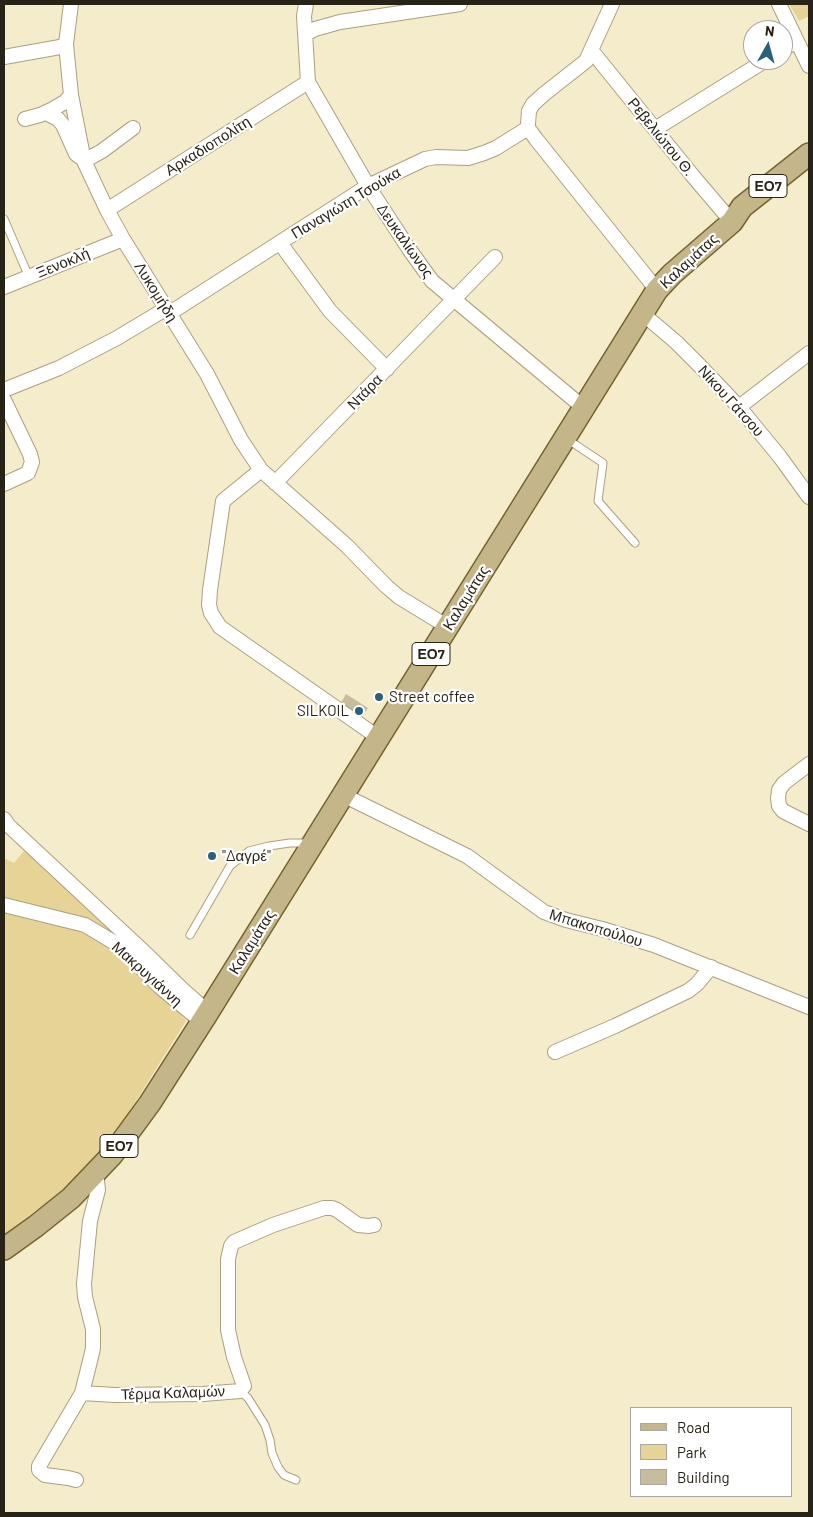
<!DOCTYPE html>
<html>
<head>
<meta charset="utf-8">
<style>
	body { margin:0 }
	#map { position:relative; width:813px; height:1517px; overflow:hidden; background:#f5eccb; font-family:Barlow,sans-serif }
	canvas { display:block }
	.frame { position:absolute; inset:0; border:5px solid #272317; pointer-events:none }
	.legend { position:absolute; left:630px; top:1407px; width:162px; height:90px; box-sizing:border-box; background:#fff; border:1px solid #a9a7a2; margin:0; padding:6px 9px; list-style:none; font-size:15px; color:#272317 }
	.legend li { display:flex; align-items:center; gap:10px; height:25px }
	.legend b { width:25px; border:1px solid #a9a7a2 }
	.north { position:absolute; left:743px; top:20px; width:50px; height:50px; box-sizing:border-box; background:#fff; border:1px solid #a9a7a2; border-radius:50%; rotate:7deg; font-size:14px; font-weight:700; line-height:20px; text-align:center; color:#272317 }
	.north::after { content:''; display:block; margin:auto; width:18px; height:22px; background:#2c617d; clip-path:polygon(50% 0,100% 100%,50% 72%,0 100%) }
</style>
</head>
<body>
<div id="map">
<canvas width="813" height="1517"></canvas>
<div class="frame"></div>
<ul class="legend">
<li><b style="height:6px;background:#c4b689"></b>Road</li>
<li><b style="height:14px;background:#e6d395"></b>Park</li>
<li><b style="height:14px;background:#c7bd9e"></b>Building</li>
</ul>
<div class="north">N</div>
</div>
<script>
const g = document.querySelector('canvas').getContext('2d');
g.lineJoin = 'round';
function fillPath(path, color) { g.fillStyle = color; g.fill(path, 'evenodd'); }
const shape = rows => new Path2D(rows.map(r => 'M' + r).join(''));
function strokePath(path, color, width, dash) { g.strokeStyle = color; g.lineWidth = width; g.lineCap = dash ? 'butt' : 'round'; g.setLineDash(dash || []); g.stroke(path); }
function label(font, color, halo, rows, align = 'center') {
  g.font = font + ' Barlow,sans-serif'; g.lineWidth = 4.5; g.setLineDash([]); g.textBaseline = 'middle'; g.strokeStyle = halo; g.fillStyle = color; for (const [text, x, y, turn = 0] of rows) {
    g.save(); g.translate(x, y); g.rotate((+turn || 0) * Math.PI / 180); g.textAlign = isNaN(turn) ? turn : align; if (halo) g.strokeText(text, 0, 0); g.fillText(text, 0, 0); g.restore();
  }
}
fillPath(shape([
	[789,4,809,4,809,16,799,21],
	[28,846,177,989,174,1007,186,1021,119,1128,73,1183,4,1234,4,858,14,863]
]), '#e6d395');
fillPath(shape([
	[346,694,368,708,361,719,339,706]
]), '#c7bd9e');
const service = shape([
	[4,219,29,277],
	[567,439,603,463,598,501,635,543],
	[190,935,230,866,249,851,269,846,290,843,308,843],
	[240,1391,248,1398,265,1425,270,1440,272,1453,278,1467,284,1475,296,1480]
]);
const minor = shape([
	[71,4,66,44,71,95,84,161,107,210,123,239,207,374,241,440,261,470,347,546,386,586,399,597,448,627],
	[306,4,304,16,308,82,368,186,409,249,432,281,584,408],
	[612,4,586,61,544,94,533,104,529,111,528,124,528,128,536,139,657,290],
	[779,4,809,66],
	[306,34,315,29,340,22,460,4],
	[783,49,797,41],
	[591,50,692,175,732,222],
	[4,57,60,47,66,44],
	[46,113,58,119,63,125,76,154,80,157],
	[25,119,40,115,53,109,65,102,71,95],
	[655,129,766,60],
	[84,161,102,151,133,128],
	[107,210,308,82],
	[280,243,330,311,387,369],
	[4,287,123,239],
	[170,313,368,186,425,159,436,157,468,158,484,153,496,148,528,128],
	[643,314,676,342,700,366,739,407,780,457,809,497],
	[4,390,59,368,117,338,167,308],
	[4,400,30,454,32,462,28,473,4,484],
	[739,407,809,353],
	[261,470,223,501,210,590,209,605,211,613,220,627,379,738],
	[275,483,495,257],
	[809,764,784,783,779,790,778,798,779,806,783,811,809,824],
	[343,795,467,856,544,912,566,920,602,929,654,945,809,1007],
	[4,819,8,825,141,949,183,990,208,1012],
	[4,905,85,925,120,946,159,986,202,1022],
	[555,1052,615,1026,688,991,697,984,711,967],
	[82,1393,115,1395,203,1394,240,1391,244,1386,234,1357,228,1330,228,1259,231,1246,234,1242,273,1225,324,1208,332,1208,337,1210,358,1225,369,1226,374,1225],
	[76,1480,68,1478,45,1475,39,1470,39,1466,82,1393,91,1357,93,1348,93,1329,85,1297,84,1284,90,1221,98,1190,97,1181,94,1175]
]);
const primary = shape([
	[4,1249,36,1226,71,1198,112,1155,150,1103,205,1017,657,290,672,274,732,222,742,207,809,154]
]);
strokePath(service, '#a9a081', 9);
strokePath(minor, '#a9a081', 16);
strokePath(primary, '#73632e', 24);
strokePath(service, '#fff', 7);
strokePath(minor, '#fff', 14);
strokePath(primary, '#c4b689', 21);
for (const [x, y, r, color] of [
	[379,697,5,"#2c617d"],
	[359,711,5,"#2c617d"],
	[212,856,5,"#2c617d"]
]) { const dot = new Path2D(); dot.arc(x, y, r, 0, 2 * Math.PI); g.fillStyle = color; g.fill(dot); strokePath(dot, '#fff', 2); }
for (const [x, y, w] of [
	[768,186,38],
	[431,654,38],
	[119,1146,38]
]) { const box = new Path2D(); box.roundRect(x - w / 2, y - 11.5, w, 23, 4); g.fillStyle = '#fff'; g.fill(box); strokePath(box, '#272317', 1); }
label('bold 14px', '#272317', null, [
	["ΕΟ7",768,186],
	["ΕΟ7",431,654],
	["ΕΟ7",119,1146]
]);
label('15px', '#272317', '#fff', [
	["Ρεβελιώτου Θ.",661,137,51],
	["Αρκαδιοπολίτη",208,146,-32],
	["Παναγιώτη Τσούκα",346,203,-31],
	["Δευκαλίωνος",405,241,55],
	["Καλαμάτας",689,261,-43],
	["Ξενοκλή",63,263,-22],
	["Λυκομήδη",156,292,58],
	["Ντάρα",365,392,-46],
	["Νίκου Γάτσου",731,401,48],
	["Καλαμάτας",466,598,-58],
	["Μπακοπούλου",596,928,17],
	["Καλαμάτας",252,942,-58],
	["Μακρυγιάννη",147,974,42],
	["Τέρμα Καλαμών",173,1393,-2]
]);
label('15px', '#272317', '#fff', [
	["Street coffee",389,697],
	["SILKOIL",349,711,"right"],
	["\"Δαγρέ\"",222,856]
], 'left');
</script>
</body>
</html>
